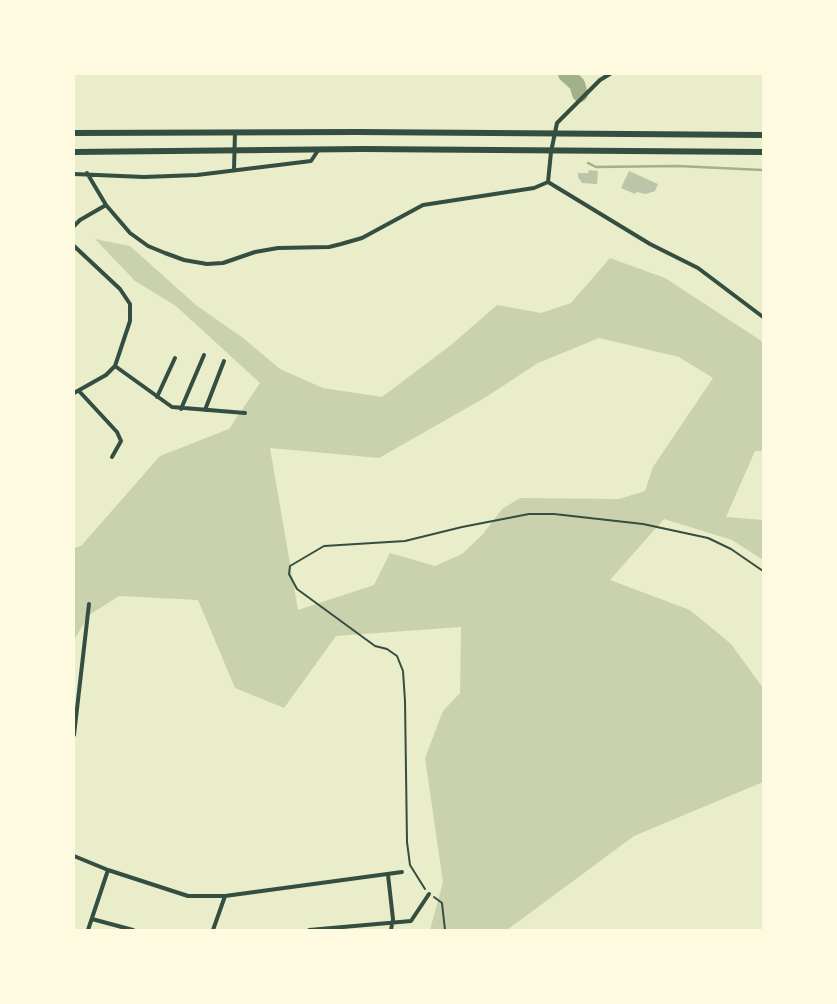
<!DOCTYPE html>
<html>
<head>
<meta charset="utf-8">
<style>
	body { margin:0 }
	#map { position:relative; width:837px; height:1004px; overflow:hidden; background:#e9edc9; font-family:"Open Sans",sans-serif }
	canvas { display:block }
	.frame { position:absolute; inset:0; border:75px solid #fefae0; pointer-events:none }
</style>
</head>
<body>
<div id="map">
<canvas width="837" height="1004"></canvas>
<div class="frame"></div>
</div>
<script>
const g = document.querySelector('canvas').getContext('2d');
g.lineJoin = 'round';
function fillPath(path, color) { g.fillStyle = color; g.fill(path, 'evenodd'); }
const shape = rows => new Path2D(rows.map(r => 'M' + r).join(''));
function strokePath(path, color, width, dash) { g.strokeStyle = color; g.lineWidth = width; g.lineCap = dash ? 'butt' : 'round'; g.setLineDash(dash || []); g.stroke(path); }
fillPath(shape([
	[95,239,130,246,196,305,243,338,280,369,323,388,382,397,451,345,497,305,541,313,571,303,610,258,665,278,760,340,763,343,763,451,755,451,726,517,763,520,763,560,732,540,664,519,610,580,690,610,731,644,763,688,763,782,634,836,507,930,430,930,443,882,425,758,443,711,460,693,461,627,336,636,284,708,235,688,198,600,119,596,89,615,74,640,74,548,81,546,160,456,229,429,260,383,176,306,135,281],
	[599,338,679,357,713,378,653,467,645,491,619,499,520,498,502,509,483,534,462,554,435,566,390,553,374,585,298,610,270,448,379,458,486,397,538,363]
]), '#cad2ad');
strokePath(shape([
	[588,163,596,167,677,166,763,170]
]), '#a3b18a', 2.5);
strokePath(shape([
	[566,74,577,84,580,94]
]), '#a3b18a', 16);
fillPath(shape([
	[589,170,598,171,597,184,582,183,578,177,578,173,588,173],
	[629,171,658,184,655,191,646,194,636,192,635,194,621,188]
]), '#bcc5a7');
strokePath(shape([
	[425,889,410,865,407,842,405,701,403,671,397,656,387,649,375,646,297,589,289,574,290,566,324,546,405,541,462,527,529,514,554,514,643,524,708,538,731,549,763,571],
	[434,897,442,903,445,930]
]), '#344e41', 2);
strokePath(shape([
	[234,170,235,132],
	[87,173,106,205,130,233,148,246,165,253,184,260,207,264,223,263,255,252,278,248,329,247,341,244,362,238,423,205,534,188,548,182],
	[74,174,144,177,197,175,311,161,319,149],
	[548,182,650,244,698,268,763,317],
	[548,182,551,152,557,123,600,80,610,74],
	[74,226,80,220,106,205],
	[74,246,120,289,130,304,130,321,115,366,106,375,74,393],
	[115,366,172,407,245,413],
	[79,391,117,432,121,441,112,457],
	[157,397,175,358],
	[181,409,204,355],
	[205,410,224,361],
	[74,735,89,604],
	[74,856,108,870,188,896,225,896,402,872],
	[388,875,393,919,391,930],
	[92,919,133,930],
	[88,930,108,870],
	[213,930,225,896],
	[309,930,411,921,429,894]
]), '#344e41', 4);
strokePath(shape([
	[74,133,357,132,763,135],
	[74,152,362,149,763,152]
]), '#344e41', 6);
</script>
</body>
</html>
